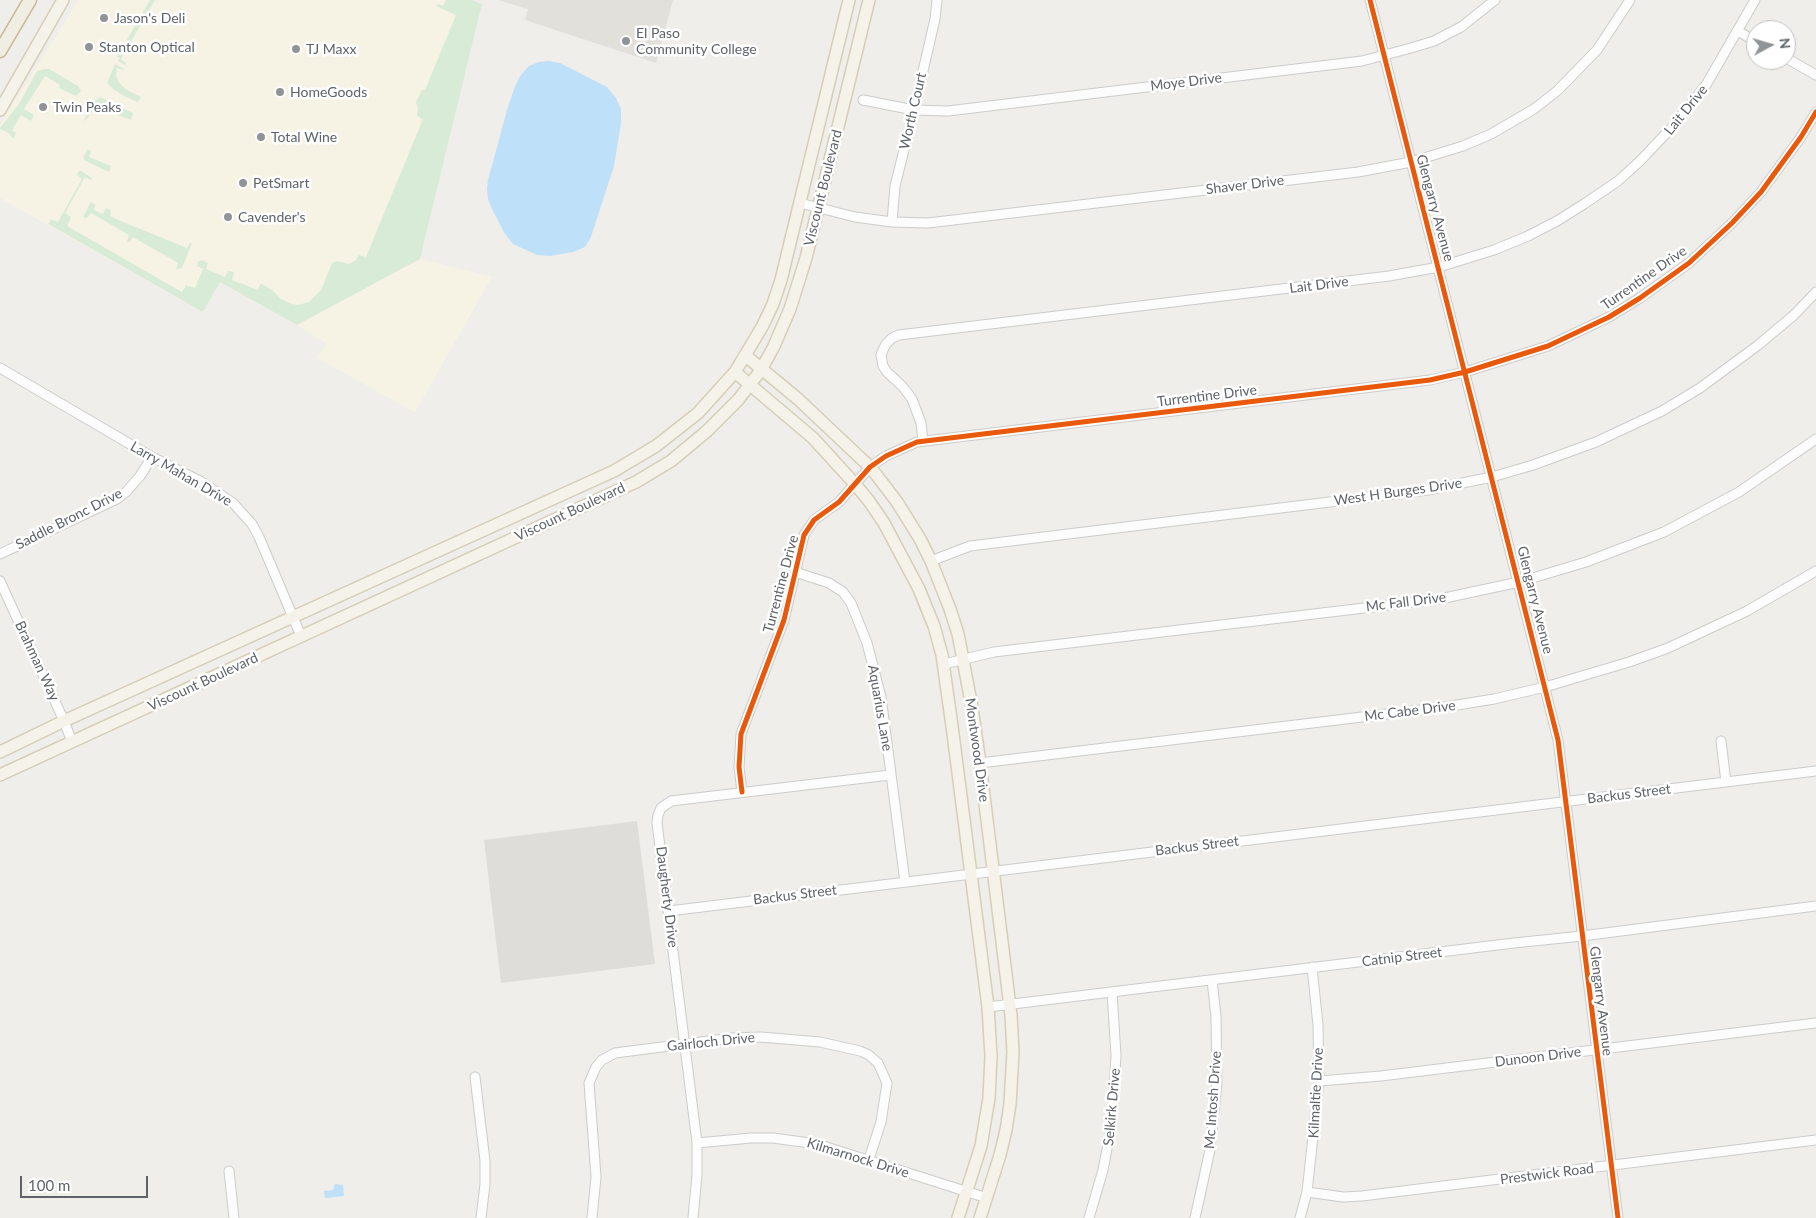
<!DOCTYPE html>
<html>
<head>
<meta charset="utf-8">
<style>
	body { margin:0 }
	#map { position:relative; width:1816px; height:1218px; overflow:hidden; background:#efeeea; font-family:Lato,sans-serif }
	canvas { display:block }
	.north { position:absolute; left:1746px; top:20px; width:50px; height:50px; box-sizing:border-box; background:#fff; border:1px solid #bfc1c3; border-radius:50%; rotate:84deg; font-size:14px; font-weight:700; line-height:20px; text-align:center; color:#5f6368 }
	.north::after { content:''; display:block; margin:auto; width:18px; height:22px; background:#919496; clip-path:polygon(50% 0,100% 100%,50% 72%,0 100%) }
	.scale { position:absolute; left:20px; top:1176px; width:128px; height:22px; box-sizing:border-box; border:2px solid #5f6368; border-top:0; padding-left:6px; font-size:15px; line-height:18px; white-space:nowrap; color:#5f6368; -webkit-text-stroke:4px #fff; paint-order:stroke }
</style>
</head>
<body>
<div id="map">
<canvas width="1816" height="1218"></canvas>
<div class="north">N</div>
<div class="scale">100 m</div>
</div>
<script>
const g = document.querySelector('canvas').getContext('2d');
g.lineJoin = 'round';
function fillPath(path, color) { g.fillStyle = color; g.fill(path, 'evenodd'); }
const shape = rows => new Path2D(rows.map(r => 'M' + r).join(''));
function strokePath(path, color, width, dash) { g.strokeStyle = color; g.lineWidth = width; g.lineCap = dash ? 'butt' : 'round'; g.setLineDash(dash || []); g.stroke(path); }
function label(font, color, halo, rows, align = 'center') {
  g.font = font + ' Lato,sans-serif'; g.lineWidth = 5; g.setLineDash([]); g.textBaseline = 'middle'; g.strokeStyle = halo; g.fillStyle = color; for (const [text, x, y, turn = 0] of rows) {
    g.save(); g.translate(x, y); g.rotate((+turn || 0) * Math.PI / 180); g.textAlign = isNaN(turn) ? turn : align; if (halo) g.strokeText(text, 0, 0); g.fillText(text, 0, 0); g.restore();
  }
}
fillPath(shape([
	[79,0,472,0,482,4,420,259,492,277,415,412,317,358,327,344,297,325,220,282,203,312,0,198,0,125]
]), '#f7f3e4');
fillPath(shape([
	[637,821,655,964,501,983,484,840]
]), '#dfddda');
fillPath(shape([
	[498,0,673,0,656,63,525,20,528,9]
]), '#e2e0da');
fillPath(shape([
	[150,0,155,0,121,59,126,63,125,65,118,61,120,58,117,57],
	[446,0,472,0,482,4,420,259,297,325,220,282,203,312,48,224,51,219,58,222,82,179,77,175,79,171,81,171,92,178,90,180,85,177,65,213,71,217,67,226,182,292,186,285,195,288,203,269,197,266,198,261,202,260,208,263,206,269,225,277,228,271,234,272,232,280,258,290,260,284,262,284,272,290,281,299,292,304,298,305,309,302,321,290,332,263,337,261,349,264,356,260,359,255,366,257,423,119,417,116,418,109,416,102,422,90,425,90,456,15,436,6,438,4,443,6],
	[115,64,124,69,123,70,117,68,116,75,119,83,127,90,141,97,138,102,126,97,113,89,107,83],
	[44,69,49,69,78,86,81,91,76,96,59,88,60,85,45,76,24,109,34,115,31,121,21,115,12,130,16,133,13,139,9,133,0,129,0,128,19,104,37,71],
	[100,97,133,113,131,120,101,109,92,112,85,121,84,120,93,103],
	[88,149,91,151,89,157,111,166,109,172,84,160,83,157],
	[91,202,95,205,94,210,103,214,106,208,111,210,110,216,116,219,187,248,190,243,192,243,182,268,176,270,178,263,133,237,130,242,127,242,129,235,91,213,87,218,83,217]
]), '#d8ebd6');
fillPath(shape([
	[549,61,560,63,607,87,616,98,621,109,621,123,614,166,591,237,585,247,573,252,550,256,537,255,513,244,505,234,492,209,488,199,487,189,488,180,507,110,514,89,520,76,529,66,539,62],
	[335,1184,343,1185,344,1196,325,1198,324,1191,333,1190]
]), '#bfe0f9');
const minor = shape([
	[1370,0,1558,740,1618,1218],
	[1738,31,1756,42],
	[1786,58,1816,75],
	[863,100,914,110,948,111,1362,61,1411,48,1434,41,1461,27,1495,0],
	[800,203,855,217,892,222,928,223,1358,172,1411,162,1463,146,1491,134,1534,109,1557,91,1597,50,1630,0],
	[892,222,895,186,914,110,935,19,937,0],
	[0,368,152,457,200,481,233,503,252,524,259,537,301,636],
	[923,441,921,423,912,399,903,387,887,372,883,366,881,355,883,350,886,344,892,338,899,335,1389,276,1439,267,1494,250,1528,236,1557,221,1584,204,1618,181,1640,161,1675,124,1706,85,1755,0],
	[0,554,117,499,126,492,140,476,152,457],
	[931,561,970,546,1428,490,1492,477,1533,465,1596,442,1662,411,1700,388,1757,346,1794,315,1816,292],
	[795,572,829,583,843,592,851,603,867,643,881,697,905,882],
	[0,581,64,721,72,742],
	[944,664,994,652,1440,599,1519,582,1586,562,1664,532,1739,492,1816,439],
	[1721,741,1726,782],
	[980,763,1445,707,1494,699,1545,687,1629,662,1668,648,1747,611,1816,571],
	[742,792,739,767,741,734,784,620,804,535,814,520,839,502,870,467,886,456,917,442,1430,380,1465,372,1548,346,1609,317,1640,298,1689,263,1732,223,1761,192,1801,137,1816,112],
	[669,911,1816,771],
	[988,1007,1514,943,1582,936,1816,906],
	[475,1077,485,1161,485,1184,481,1218],
	[1319,1081,1381,1076,1816,1023],
	[697,1143,751,1138,773,1138,817,1144,987,1198],
	[229,1171,234,1218],
	[1307,1192,1343,1197,1362,1196,1816,1140],
	[592,1218,596,1177,589,1083,596,1067,602,1060,615,1053,732,1038,761,1037,820,1042,860,1051,869,1055,878,1063,887,1083,881,1122,869,1159],
	[693,1218,697,1175,697,1143,657,823,658,815,661,808,671,801,890,775],
	[1089,1218,1103,1170,1112,1123,1116,1055,1112,993],
	[1195,1218,1210,1150,1217,1083,1216,1017,1212,980],
	[1300,1218,1307,1192,1319,1081,1318,1025,1312,967]
]);
const major = shape([
	[0,110,63,0],
	[746,356,798,399,870,467,878,477,897,502,920,539,931,561,950,609,958,634,972,707,980,763,1011,1015,1013,1052,1010,1104,1006,1130,1000,1155,980,1218],
	[735,372,813,438,855,484,869,501,884,523,919,589,934,626,942,655,952,726,988,1007,991,1056,989,1098,981,1146,958,1218],
	[0,752,64,721,614,471,656,446,698,413,735,372,762,327,773,304,781,280,849,0],
	[0,775,636,482,671,461,707,431,738,400,761,370,774,346,790,309,806,258,869,0]
]);
const highway = shape([
	[0,51,30,0]
]);
strokePath(minor, '#cbcccc', 11);
strokePath(major, '#d7ceb8', 14);
strokePath(highway, '#c8b996', 15);
strokePath(minor, '#fdfcfc', 9);
strokePath(major, '#f4f2e9', 11);
strokePath(highway, '#f0ede3', 12);
strokePath(shape([
	[1370,0,1558,740,1618,1218],
	[742,792,739,767,741,734,784,620,804,535,814,520,839,502,870,467,886,456,917,442,1430,380,1465,372,1548,346,1609,317,1640,298,1689,263,1732,223,1761,192,1801,137,1816,112]
]), '#e8590c', 5);
for (const [x, y, r, color] of [
	[104,18,5,"#919496"],
	[626,41,5,"#919496"],
	[89,47,5,"#919496"],
	[296,49,5,"#919496"],
	[280,92,5,"#919496"],
	[43,107,5,"#919496"],
	[261,137,5,"#919496"],
	[243,183,5,"#919496"],
	[228,217,5,"#919496"]
]) { const dot = new Path2D(); dot.arc(x, y, r, 0, 2 * Math.PI); g.fillStyle = color; g.fill(dot); strokePath(dot, '#fff', 2); }
label('14px', '#5f6368', '#fff', [
	["Jason's Deli",114,18],
	["El Paso",636,33],
	["Community College",636,49],
	["Stanton Optical",99,47],
	["TJ Maxx",306,49],
	["HomeGoods",290,92],
	["Twin Peaks",53,107],
	["Total Wine",271,137],
	["PetSmart",253,183],
	["Cavender's",238,217]
], 'left');
label('14px', '#5f6368', '#fff', [
	["Moye Drive",1186,82,-7],
	["Lait Drive",1686,110,-51],
	["Worth Court",913,111,-77],
	["Shaver Drive",1245,185,-7],
	["Viscount Boulevard",823,188,-76],
	["Glengarry Avenue",1435,208,75],
	["Turrentine Drive",1644,278,-35],
	["Lait Drive",1319,285,-7],
	["Turrentine Drive",1207,396,-7],
	["Larry Mahan Drive",181,474,30],
	["West H Burges Drive",1398,492,-8],
	["Viscount Boulevard",570,512,-25],
	["Saddle Bronc Drive",69,519,-27],
	["Turrentine Drive",781,584,-75],
	["Glengarry Avenue",1535,600,76],
	["Mc Fall Drive",1406,602,-7],
	["Brahman Way",37,661,65],
	["Viscount Boulevard",203,682,-25],
	["Aquarius Lane",880,708,80],
	["Mc Cabe Drive",1410,711,-7],
	["Montwood Drive",977,750,82],
	["Backus Street",1629,794,-7],
	["Backus Street",1197,846,-7],
	["Backus Street",795,895,-7],
	["Daugherty Drive",667,897,83],
	["Catnip Street",1402,957,-7],
	["Glengarry Avenue",1601,1001,83],
	["Gairloch Drive",711,1042,-6],
	["Dunoon Drive",1538,1057,-7],
	["Kilmaltie Drive",1316,1093,-87],
	["Mc Intosh Drive",1213,1100,-86],
	["Selkirk Drive",1112,1107,-85],
	["Kilmarnock Drive",858,1158,17],
	["Prestwick Road",1547,1174,-7]
]);
</script>
</body>
</html>
